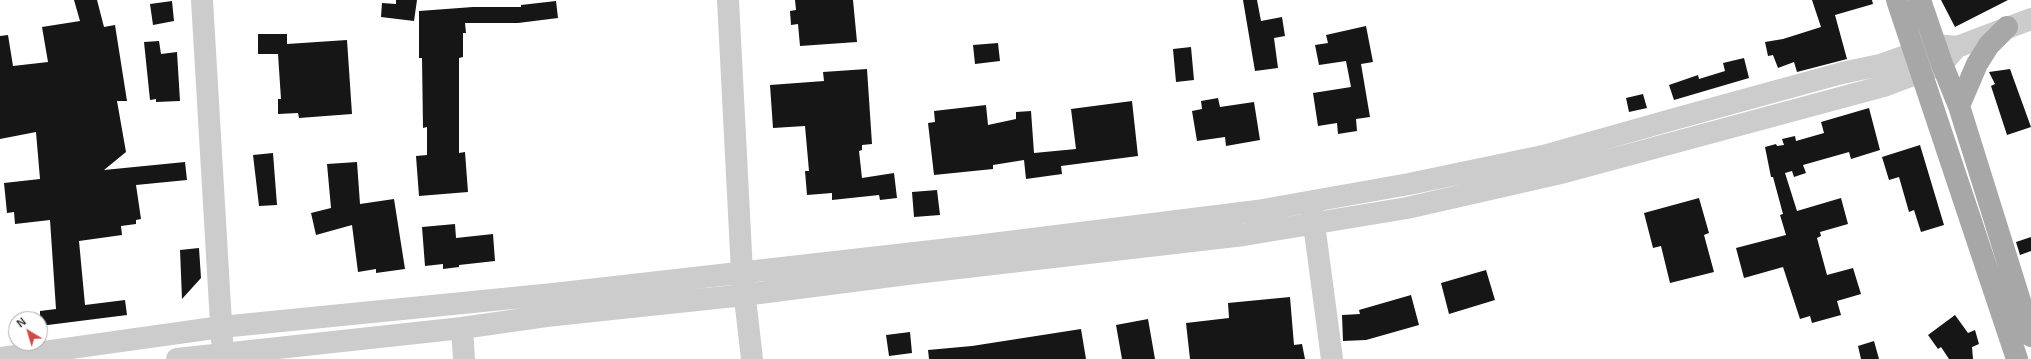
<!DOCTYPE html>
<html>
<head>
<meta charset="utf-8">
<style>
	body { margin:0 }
	#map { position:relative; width:2031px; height:359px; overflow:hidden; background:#fff; font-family:Helvetica,sans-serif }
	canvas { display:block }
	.north { position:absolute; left:8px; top:311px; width:40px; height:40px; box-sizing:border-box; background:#fff; border:1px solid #acacac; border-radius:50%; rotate:322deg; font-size:11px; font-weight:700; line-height:16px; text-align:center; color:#2f2f2f }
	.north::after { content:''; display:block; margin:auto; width:14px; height:18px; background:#cf4948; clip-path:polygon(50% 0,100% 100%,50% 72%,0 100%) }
</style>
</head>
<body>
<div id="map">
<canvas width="2031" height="359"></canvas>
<div class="north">N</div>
</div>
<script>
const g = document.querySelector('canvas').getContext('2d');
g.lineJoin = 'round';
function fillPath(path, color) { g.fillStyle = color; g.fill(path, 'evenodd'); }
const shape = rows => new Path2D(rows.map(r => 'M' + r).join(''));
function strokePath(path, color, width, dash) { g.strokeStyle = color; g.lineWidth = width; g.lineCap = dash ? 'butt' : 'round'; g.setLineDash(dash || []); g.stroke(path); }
fillPath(shape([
	[74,0,97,0,104,27,115,25,127,101,117,101,126,152,104,170,185,162,187,180,136,185,141,219,136,220,136,224,121,226,122,235,79,241,85,305,125,300,127,315,40,326,40,311,56,309,50,220,15,224,14,212,7,213,4,183,40,179,36,132,0,139,0,36,8,35,13,66,48,62,42,27,80,21],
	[396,0,417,0,414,21,381,17,382,3,396,4],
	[795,0,853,0,857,42,800,46,798,24,791,25,790,11,796,10],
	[1243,0,1257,0,1261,21,1282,17,1285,36,1274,38,1278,68,1255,71],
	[1812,0,1872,0,1873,4,1835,15,1847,59,1797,72,1794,62,1778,68,1773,55,1768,56,1765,42,1783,39,1821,27],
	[1941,0,2008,0,1955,27],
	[172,1,174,21,153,25,150,4],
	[556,1,558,18,518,23,465,23,466,33,463,33,463,57,459,58,459,153,465,152,468,192,419,196,416,156,427,155,427,127,423,128,422,58,419,58,419,11,473,7,521,7,521,5],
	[1366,26,1373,62,1361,64,1370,117,1356,119,1357,131,1338,134,1337,123,1318,126,1313,93,1351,87,1346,61,1319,65,1315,45,1328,43,1326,35],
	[258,34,287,34,287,44,347,40,352,114,299,118,298,113,278,114,278,99,281,99,278,54,258,54],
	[159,41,161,54,177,52,180,101,156,102,156,99,150,100,144,42],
	[998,43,1000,61,975,64,973,45],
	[1191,47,1194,80,1176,82,1173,49],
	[1744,58,1749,78,1674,100,1669,85,1698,75,1699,79,1725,71,1723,63],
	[867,69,872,144,862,145,862,150,859,151,862,178,894,173,897,198,880,200,879,195,832,200,832,193,807,195,805,171,809,171,805,126,773,128,770,85,824,81,823,72],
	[2010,69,2031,127,2007,135,1991,86,1995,84,1989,72],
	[1643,94,1647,108,1629,112,1626,98],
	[1218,98,1220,107,1254,102,1260,140,1226,146,1225,137,1197,141,1192,111,1202,109,1201,101],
	[1132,101,1138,156,1061,166,1062,174,1026,179,1024,160,993,165,993,169,934,175,928,123,935,122,934,111,986,105,988,125,1016,119,1016,112,1031,111,1034,153,1076,149,1071,109],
	[1869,108,1880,150,1851,159,1849,152,1803,165,1806,173,1794,177,1792,171,1785,173,1797,211,1841,198,1848,224,1820,232,1821,236,1817,238,1827,275,1853,268,1861,294,1837,301,1841,315,1812,323,1810,316,1800,319,1783,267,1744,278,1736,248,1786,235,1780,215,1783,214,1773,177,1771,177,1765,147,1776,144,1777,146,1784,145,1782,139,1795,136,1796,141,1824,133,1821,122],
	[1920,145,1944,225,1921,232,1914,210,1909,212,1899,177,1889,180,1882,157],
	[273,153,277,205,259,206,253,155],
	[357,162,360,204,394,199,405,269,376,273,376,269,358,272,352,225,316,235,311,213,331,208,327,164],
	[937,190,940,215,914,217,912,192],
	[1699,198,1709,233,1704,235,1714,272,1670,283,1661,246,1653,248,1644,213],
	[455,224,456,238,493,234,495,261,459,265,459,267,443,269,443,264,425,266,422,227],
	[2031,237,2031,251,2020,255,2016,242],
	[199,248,201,278,182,299,180,250],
	[1486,270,1495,300,1449,314,1441,283],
	[1411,295,1419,325,1366,340,1343,341,1342,315,1360,314,1359,310],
	[1290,297,1294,345,1302,344,1305,359,1190,359,1186,323,1229,318,1228,303],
	[1955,315,1968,333,1975,330,1979,344,1972,347,1973,359,1949,359,1941,347,1938,349,1928,335],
	[1148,319,1155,359,1122,359,1116,325],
	[1081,329,1086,359,929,359,928,350,972,346],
	[910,332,912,353,889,356,886,335],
	[1874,341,1879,359,1861,359,1858,346]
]), '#161616');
strokePath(shape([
	[202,0,222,340],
	[728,0,742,272,752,359],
	[1312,209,1332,359],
	[462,328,464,359],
	[0,358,221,327,553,294,976,246,1257,211,1409,184,1543,156,1678,118,1842,73,1880,65,1936,45,1957,47,2031,19],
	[177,359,462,328,546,316,744,295,915,273,1244,235,1407,208,1565,172,1884,86,1942,64,1955,49]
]), '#ccc', 22);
strokePath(shape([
	[1897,0,2017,359],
	[1920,0,1942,64,1959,106,2031,336],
	[1959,106,1977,64,1989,45,2007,27]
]), '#a7a7a7', 22);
</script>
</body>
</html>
